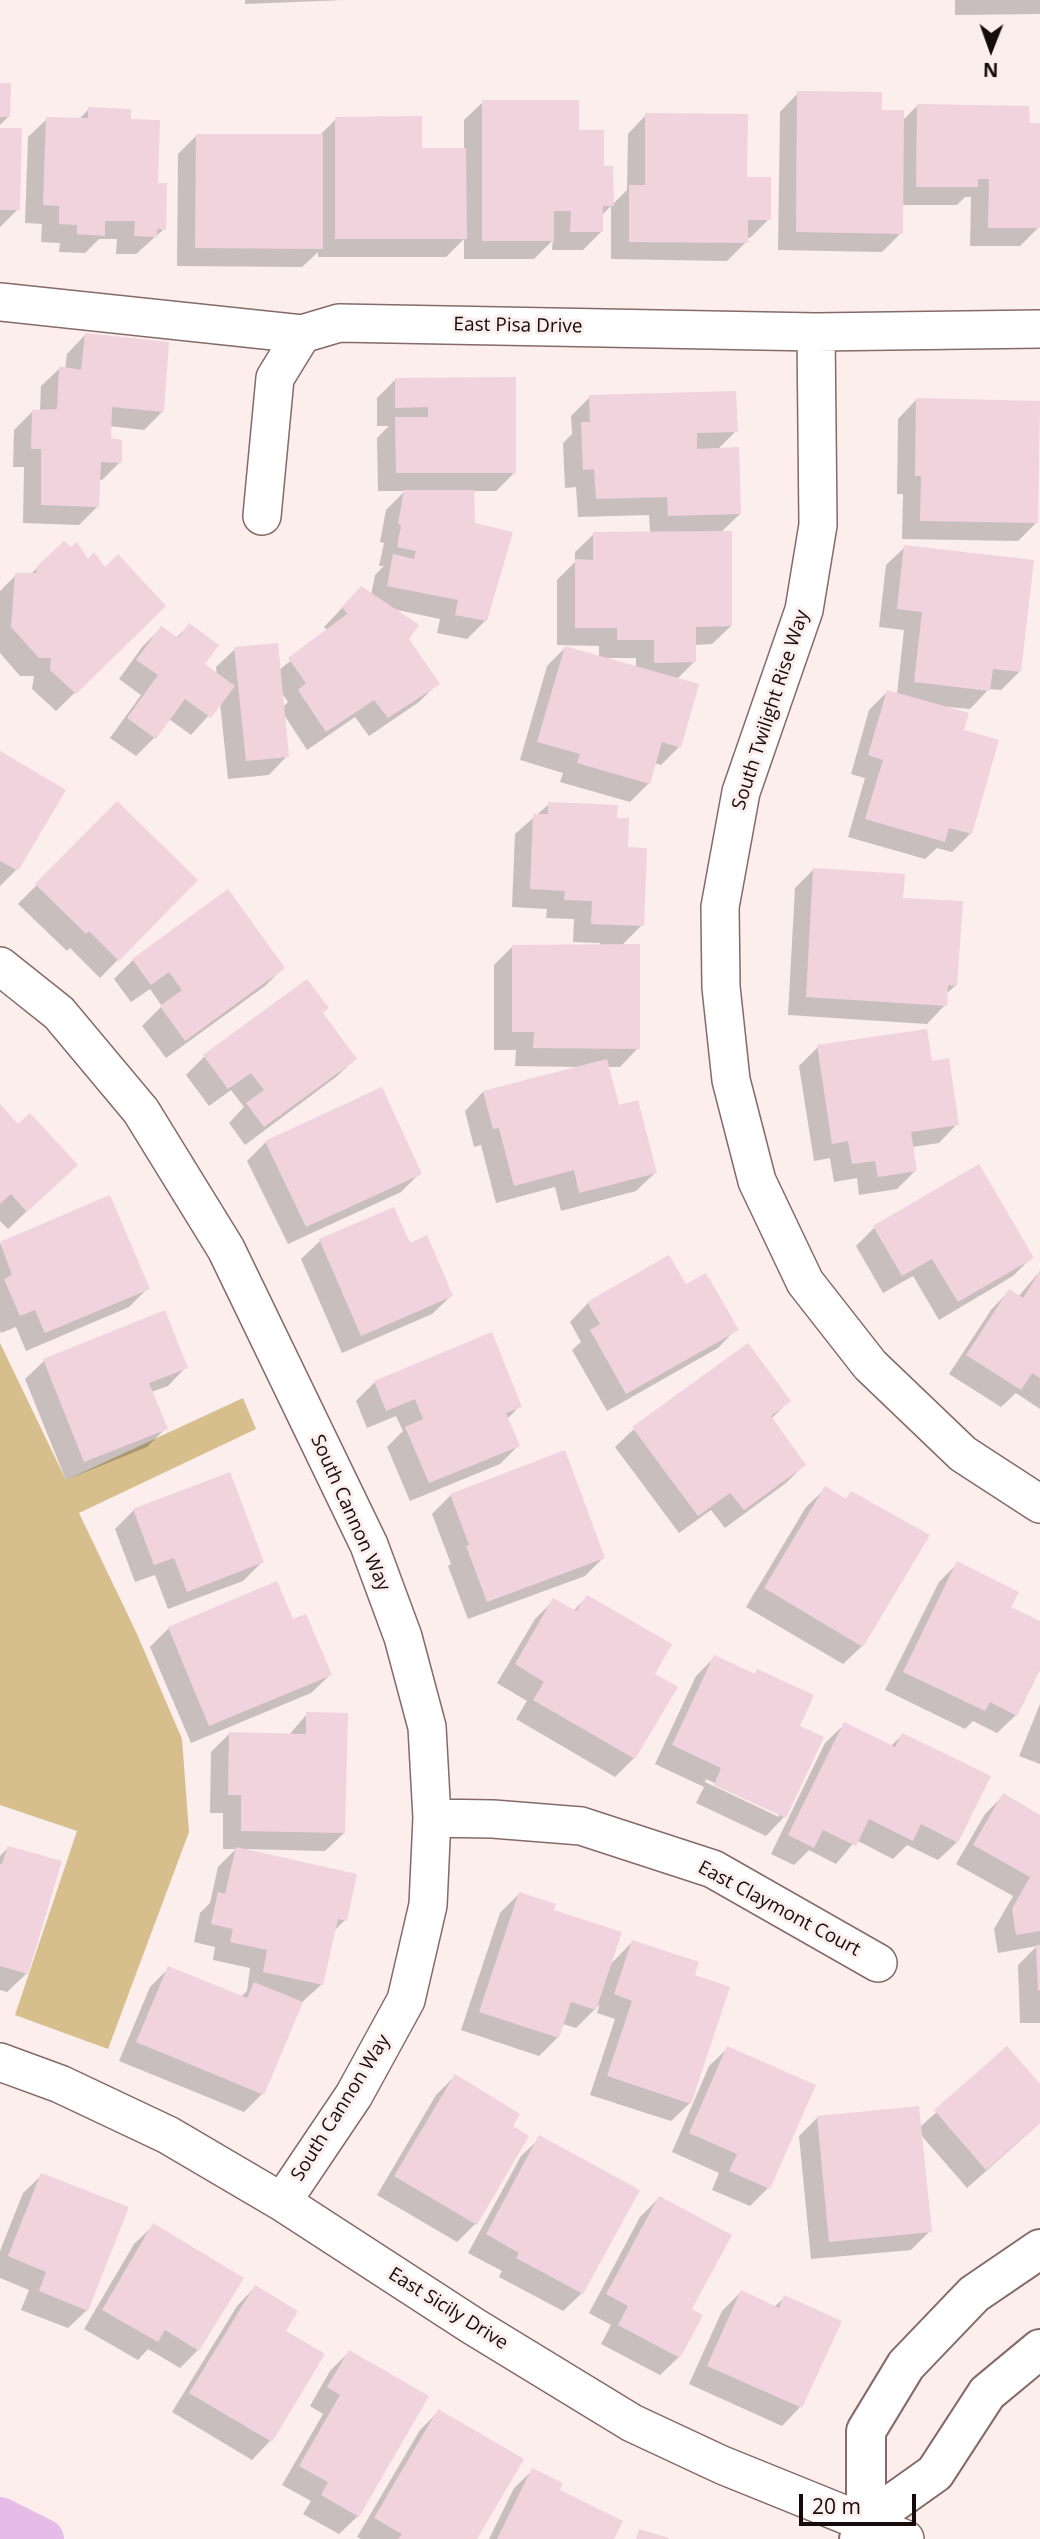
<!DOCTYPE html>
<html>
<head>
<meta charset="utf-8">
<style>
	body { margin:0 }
	#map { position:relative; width:1040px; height:2539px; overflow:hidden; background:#fbeeed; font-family:"Open Sans",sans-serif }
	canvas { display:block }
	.north { position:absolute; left:956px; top:14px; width:70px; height:70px; -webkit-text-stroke:5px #fbeeed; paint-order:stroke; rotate:181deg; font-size:19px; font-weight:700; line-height:28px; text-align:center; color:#160c0b }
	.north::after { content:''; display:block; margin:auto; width:24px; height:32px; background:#160c0b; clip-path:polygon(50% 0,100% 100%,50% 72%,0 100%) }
	.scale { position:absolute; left:799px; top:2494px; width:117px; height:32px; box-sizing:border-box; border:4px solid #160c0b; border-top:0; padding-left:9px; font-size:21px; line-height:24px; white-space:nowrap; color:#160c0b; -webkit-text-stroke:5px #fbeeed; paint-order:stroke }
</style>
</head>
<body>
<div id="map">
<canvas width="1040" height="2539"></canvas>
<div class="north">N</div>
<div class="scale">20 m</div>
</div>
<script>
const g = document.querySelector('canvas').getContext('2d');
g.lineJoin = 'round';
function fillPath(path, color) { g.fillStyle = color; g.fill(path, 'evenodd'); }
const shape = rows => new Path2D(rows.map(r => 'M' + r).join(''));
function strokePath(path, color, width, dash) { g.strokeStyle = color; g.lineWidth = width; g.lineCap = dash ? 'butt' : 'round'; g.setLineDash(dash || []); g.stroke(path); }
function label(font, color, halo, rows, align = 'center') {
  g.font = font + ' "Open Sans",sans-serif'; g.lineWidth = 6; g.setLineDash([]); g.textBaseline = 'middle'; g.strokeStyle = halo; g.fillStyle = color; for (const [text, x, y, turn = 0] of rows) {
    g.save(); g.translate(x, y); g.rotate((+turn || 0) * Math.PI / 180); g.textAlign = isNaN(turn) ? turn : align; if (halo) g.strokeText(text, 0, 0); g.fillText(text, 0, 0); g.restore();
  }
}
fillPath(shape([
	[0,1343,66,1480,243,1398,256,1429,79,1513,137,1634,182,1739,189,1832,108,2049,15,2015,77,1831,0,1805]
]), '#d6bf8d');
fillPath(shape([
	[245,0,344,0,245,4],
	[955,0,1040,0,1040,14,955,15],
	[0,85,9,116,0,125],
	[798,93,880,111,902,121,917,106,1040,125,1039,227,1020,246,970,246,971,197,965,197,957,205,901,205,901,233,882,252,778,250,780,112],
	[483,102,577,132,602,167,612,205,627,190,628,134,646,115,746,178,769,219,750,238,746,238,746,242,727,261,611,259,611,206,602,215,602,231,583,250,552,250,553,240,534,259,464,259,464,239,446,257,318,257,318,252,302,267,177,266,178,154,196,136,319,136,336,119,420,149,464,150,464,120],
	[89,109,129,120,156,184,164,229,136,254,116,254,117,239,99,239,85,253,59,252,60,243,41,242,42,224,25,223,28,137,47,119,78,120],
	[0,130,18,209,0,227],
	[85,335,163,411,144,430,109,426,109,440,120,462,102,480,98,480,98,506,79,525,23,523,24,467,13,467,14,430,33,411,40,411,41,386,60,368,65,369,67,354],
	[396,379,515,472,496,491,472,491,473,525,485,621,467,639,437,633,440,619,393,609,407,639,438,683,419,702,369,736,355,717,307,750,283,713,287,756,269,775,228,779,220,703,191,735,169,719,154,738,136,756,110,738,141,695,119,679,143,646,161,628,176,638,189,625,202,664,217,675,216,667,235,649,279,670,328,631,324,627,361,588,371,595,375,575,384,566,379,566,384,543,380,542,386,510,405,491,378,491,377,438,389,426,377,426,377,398],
	[281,692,288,702,283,707],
	[590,397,736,431,717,450,740,514,720,533,731,626,712,644,694,645,695,661,676,680,679,747,661,765,654,763,649,783,630,802,560,782,563,773,520,760,547,666,565,648,599,657,599,646,557,645,557,580,575,562,575,552,594,534,650,533,649,515,578,517,576,487,565,488,563,443,572,434,571,416],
	[605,658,636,658,636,668],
	[916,400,1037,522,1018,541,902,539,903,494,897,494,898,419],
	[905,547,1019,672,1001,690,989,689,970,709,948,707,962,732,996,741,970,834,952,852,937,848,925,859,848,837,865,778,851,774,869,710,888,691,897,694,904,630,879,627,886,565],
	[71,549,163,606,56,711,32,689,34,676,20,676,0,653,0,591,16,575,30,575,39,566],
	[0,753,63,791,16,870,0,886],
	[117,804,196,880,100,978,70,948,67,951,18,904],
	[549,804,615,820,626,848,642,925,621,946,638,1048,620,1067,607,1067,618,1107,655,1173,636,1191,561,1211,555,1187,496,1203,481,1145,474,1147,465,1111,483,1092,579,1067,515,1066,516,1050,494,1050,494,965,513,946,600,946,600,943,573,942,574,919,546,918,547,909,512,907,515,834],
	[813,870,901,899,956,985,946,994,945,1005,927,1024,788,1015,795,888],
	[133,960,283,968,265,986,166,1058,142,1026,162,1006,150,989,131,1002,114,979],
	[321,1014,355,1059,336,1077,245,1145,229,1123,244,1107,231,1090,209,1106,186,1075,204,1057],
	[818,1047,931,1063,957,1124,939,1143,912,1147,916,1170,897,1189,859,1195,857,1178,834,1182,830,1158,814,1161,799,1066],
	[0,1107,57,1183,8,1229,0,1221],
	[266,1142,420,1173,401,1192,288,1244,247,1161],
	[109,1198,147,1289,129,1307,26,1351,16,1327,1,1333,0,1330,0,1244],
	[874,1228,1032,1257,1013,1276,939,1320,913,1276,883,1293,856,1246],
	[320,1241,409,1245,451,1296,432,1314,342,1353,301,1259],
	[1040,1271,1040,1409,1016,1393,1001,1407,949,1374,991,1310,1009,1291,1018,1297],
	[685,1286,736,1329,718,1348,607,1411,572,1350,581,1342,570,1322,588,1303],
	[44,1361,186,1367,168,1386,151,1392,166,1428,147,1447,66,1480,25,1379],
	[375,1382,520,1406,507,1419,518,1446,500,1464,410,1501,387,1447,403,1431,396,1416,367,1428,356,1401],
	[789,1401,771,1419,804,1465,786,1483,725,1528,711,1510,679,1533,615,1447,634,1429],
	[825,1489,845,1500,852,1493,862,1646,843,1664,746,1607,806,1507],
	[451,1495,603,1558,585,1576,468,1619,448,1566,451,1564,432,1514],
	[134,1510,262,1562,243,1581,168,1609,155,1575,135,1582,115,1529],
	[957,1564,1008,1608,1040,1623,1040,1666,1016,1715,997,1733,973,1721,965,1729,885,1690,939,1582],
	[587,1597,652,1674,634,1758,615,1777,516,1719,527,1701,497,1683,535,1619,554,1600,573,1611],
	[292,1621,330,1675,311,1693,191,1743,150,1647,169,1628],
	[715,1657,753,1675,758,1671,798,1726,822,1738,784,1817,766,1836,696,1803,704,1787,655,1764,696,1676],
	[706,1779,779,1813,779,1817,705,1782],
	[1040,1704,1040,1764,1019,1756],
	[307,1714,344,1833,325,1851,247,1849,247,1851,345,1920,333,1932,321,1985,301,2003,262,2094,244,2112,119,2061,150,1987,169,1968,240,1998,247,1991,250,1968,213,1960,215,1947,194,1942,200,1913,210,1903,218,1867,236,1849,223,1849,223,1813,210,1813,211,1752,229,1734,289,1735],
	[844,1725,890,1747,902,1735,957,1842,938,1860,907,1845,893,1859,856,1840,836,1864,809,1850,794,1865,771,1854,825,1743],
	[1003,1796,1040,1817,1040,2023,1020,2023,1018,1965,1037,1946,998,1953,994,1929,1013,1896,956,1864,985,1814],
	[8,1848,59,1863,26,1974,7,1992,0,1990,0,1856],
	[519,1894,609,1966,632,1942,692,1976,690,2103,671,2121,590,2095,615,2019,597,2013,600,2004,576,2028,563,2024,558,2037,539,2056,461,2030,500,1913],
	[728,2048,768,2188,750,2206,712,2190,719,2173,672,2152,709,2066],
	[1007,2049,1040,2086,1040,2123,967,2188,921,2135,930,2231,911,2250,811,2259,799,2136,818,2117,920,2127],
	[455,2076,476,2223,457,2242,377,2195,436,2095],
	[540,2138,582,2293,563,2311,499,2277,502,2271,468,2253,521,2156],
	[42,2175,87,2310,68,2328,21,2310,29,2290,0,2278,0,2251,23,2193],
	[659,2198,690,2310,679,2357,660,2375,601,2344,611,2325,589,2313,640,2217],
	[153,2226,198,2350,180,2368,148,2349,138,2360,84,2329,134,2244],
	[255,2287,283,2332,323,2355,270,2441,252,2460,172,2412,237,2306],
	[741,2292,774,2307,785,2297,800,2407,782,2426,689,2384,722,2311],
	[349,2352,358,2516,339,2534,303,2514,311,2501,282,2485,323,2414,310,2406,330,2371],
	[439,2411,475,2539,361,2539,357,2537,420,2430],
	[533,2470,557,2491,612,2539,489,2539,514,2488]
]), '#0003');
strokePath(shape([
	[0,2517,44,2539]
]), '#e4bce7', 40);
fillPath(shape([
	[0,83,11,83,10,117,0,117],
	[797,91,882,92,882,110,904,110,903,234,796,232],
	[482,100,579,100,579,130,604,130,604,166,613,166,614,206,603,206,603,232,570,232,571,211,554,211,554,241,482,241],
	[917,104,1029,106,1030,123,1040,123,1040,228,988,228,989,179,978,179,978,187,916,187],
	[88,107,131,109,131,119,160,120,158,183,167,183,166,230,157,229,157,237,134,236,135,221,105,221,105,236,77,234,77,225,59,224,59,206,43,205,46,117,88,118],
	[645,113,748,114,747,177,771,177,771,220,748,220,748,243,629,242,629,185,645,185],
	[422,116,422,148,466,148,467,239,335,239,335,117],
	[0,128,22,128,20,210,0,210],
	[196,134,323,134,323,249,195,248],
	[85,333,169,342,164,412,112,407,111,438,122,440,122,463,101,462,99,507,41,505,41,449,31,449,32,410,57,409,59,366,81,370],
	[516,377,516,473,396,473,395,417,428,417,428,407,395,408,395,378],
	[736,391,738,432,697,433,697,449,739,447,741,514,668,516,667,497,596,499,594,469,583,470,581,422,590,422,589,395],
	[916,398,1040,401,1038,523,920,521,921,476,915,476],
	[404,490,474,490,475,523,513,532,487,621,455,615,458,600,387,586,393,554,414,559,416,551,397,547,401,525,398,524],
	[732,531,732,626,696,627,696,662,654,663,654,640,617,640,617,628,575,628,575,559,593,560,593,532],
	[64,541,71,547,77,542,88,559,94,552,105,567,118,554,166,606,76,694,50,670,51,658,39,658,11,627,15,573,36,573,38,565],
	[904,545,1034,560,1021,672,993,669,990,691,914,682,922,612,897,609],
	[361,586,419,625,409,639,440,684,388,718,374,700,326,732,298,690,306,683,288,658,347,614,342,607],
	[189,623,219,645,205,664,235,686,211,718,185,699,156,739,127,718,158,675,136,660,161,626,178,638],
	[278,643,289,757,246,761,234,647],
	[565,646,699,684,681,748,662,742,650,784,577,763,580,754,537,742],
	[887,690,969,713,964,730,999,740,972,834,949,828,945,842,865,819,883,760,868,755],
	[0,751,66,790,18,871,0,861],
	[117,801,198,880,119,961,89,931,86,934,35,884],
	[548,802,618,805,617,818,629,818,628,847,647,848,644,926,591,924,592,901,564,900,565,891,530,889,533,814,548,814],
	[813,868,905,874,903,898,963,901,957,986,948,985,947,1006,806,997],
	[228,889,285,968,185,1041,160,1006,182,990,169,972,151,985,132,959],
	[640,944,640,1049,533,1048,534,1032,512,1032,512,945],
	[307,979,329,1008,323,1013,357,1059,264,1127,246,1103,264,1090,251,1073,228,1089,203,1055],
	[927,1029,932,1061,949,1058,959,1125,911,1132,917,1171,878,1177,875,1161,852,1164,848,1141,832,1144,817,1045],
	[607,1059,619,1105,638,1100,657,1173,579,1193,574,1170,514,1186,499,1128,493,1129,483,1091],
	[382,1087,422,1174,306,1227,265,1141],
	[0,1104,18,1124,30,1113,78,1165,27,1212,11,1194,0,1204],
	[979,1164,1034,1258,958,1302,932,1259,902,1276,873,1226],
	[110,1195,150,1289,45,1333,35,1310,20,1316,4,1279,12,1275,0,1242],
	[394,1207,410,1243,427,1235,453,1296,361,1336,319,1239],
	[669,1255,686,1284,706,1273,739,1330,626,1394,590,1330,600,1324,587,1302],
	[1040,1271,1040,1378,1032,1373,1021,1390,966,1355,1009,1289,1023,1298],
	[165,1310,188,1368,149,1383,168,1429,84,1462,43,1359],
	[492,1332,522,1407,506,1413,520,1446,429,1483,405,1427,423,1419,415,1399,386,1411,374,1381],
	[748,1343,791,1401,771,1416,806,1465,744,1510,730,1493,698,1516,632,1427],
	[565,1450,605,1558,487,1602,466,1546,469,1545,450,1494],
	[230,1472,264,1562,187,1592,174,1558,154,1565,133,1509],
	[825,1486,846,1499,851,1491,930,1535,863,1647,764,1588],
	[957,1561,1019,1592,1011,1607,1040,1621,1040,1670,1017,1716,990,1702,985,1711,903,1672],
	[277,1581,293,1619,306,1614,332,1675,209,1726,168,1627],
	[587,1595,672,1644,655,1674,678,1687,635,1759,533,1700,544,1682,515,1664,553,1598,576,1611],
	[714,1655,755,1674,757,1669,814,1695,800,1726,824,1737,786,1818,714,1785,721,1768,672,1745],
	[306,1712,348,1713,345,1833,241,1831,241,1795,228,1795,229,1732,306,1734],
	[844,1722,895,1747,902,1733,991,1776,958,1843,921,1824,913,1841,869,1819,856,1846,823,1830,814,1848,788,1835],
	[1003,1793,1040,1815,1040,1931,1016,1935,1012,1909,1030,1877,973,1845],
	[8,1846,62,1861,28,1974,0,1966,0,1864,2,1864],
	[236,1847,357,1874,347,1921,338,1919,323,1985,263,1972,267,1950,230,1942,233,1929,211,1924,218,1892,225,1894],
	[519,1892,556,1904,554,1910,622,1932,596,2010,571,2002,559,2038,479,2012],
	[632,1940,699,1962,695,1975,730,1987,691,2104,607,2076,632,2001,614,1994],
	[1036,1945,1040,1945,1040,1990,1038,1991],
	[168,1966,247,1998,254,1982,303,2002,264,2095,136,2042],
	[727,2046,816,2085,770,2189,729,2171,737,2154,689,2133],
	[1007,2046,1040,2084,1040,2123,986,2170,934,2110],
	[455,2074,520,2114,513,2126,529,2136,477,2225,394,2176],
	[919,2106,932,2232,829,2242,817,2116],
	[539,2135,640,2190,583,2294,516,2258,519,2253,486,2234],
	[41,2173,129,2207,88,2311,39,2291,46,2272,8,2256],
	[659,2196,732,2235,692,2309,703,2315,680,2358,618,2325,628,2306,606,2294],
	[153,2223,244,2278,199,2351,165,2330,158,2342,102,2310],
	[255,2285,298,2311,286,2331,325,2354,272,2442,189,2393],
	[741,2290,779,2308,784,2295,842,2321,802,2408,707,2366],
	[349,2350,429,2396,359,2517,321,2495,328,2482,299,2466,340,2395,327,2387],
	[438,2409,524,2459,477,2539,398,2539,402,2534,374,2518],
	[532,2468,563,2483,560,2490,623,2521,614,2539,497,2539],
	[639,2529,669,2538,669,2539,636,2539]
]), '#f0d3dd');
const minor = shape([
	[0,302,302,334,339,323,816,332,1040,329],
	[816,332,818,525,804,610,741,792,720,907,721,987,731,1080,757,1181,805,1282,870,1365,963,1454,1040,1504],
	[262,516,275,378,302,334],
	[0,966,59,1013,141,1111,226,1249,369,1545,403,1637,427,1727,432,1818,428,1905,406,2000,354,2095,282,2202],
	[432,1818,493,1819,581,1826,713,1869,878,1963],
	[0,2062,60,2084,168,2135,282,2202,473,2326,632,2423,722,2465,905,2539]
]);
const tertiary = shape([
	[866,2522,935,2473,987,2393,1040,2349],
	[859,2539,866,2522,866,2431,906,2365,974,2294,1040,2249]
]);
strokePath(minor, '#856a67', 40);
strokePath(tertiary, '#856a67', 42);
strokePath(minor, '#fff', 37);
strokePath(tertiary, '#fff', 38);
label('19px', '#160c0b', '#fbeeed', [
	["East Pisa Drive",518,326,1],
	["South Twilight Rise Way",771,710,-72],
	["South Cannon Way",350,1513,66],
	["East Claymont Court",779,1909,28],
	["South Cannon Way",341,2108,-58],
	["East Sicily Drive",448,2309,32]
]);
</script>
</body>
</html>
